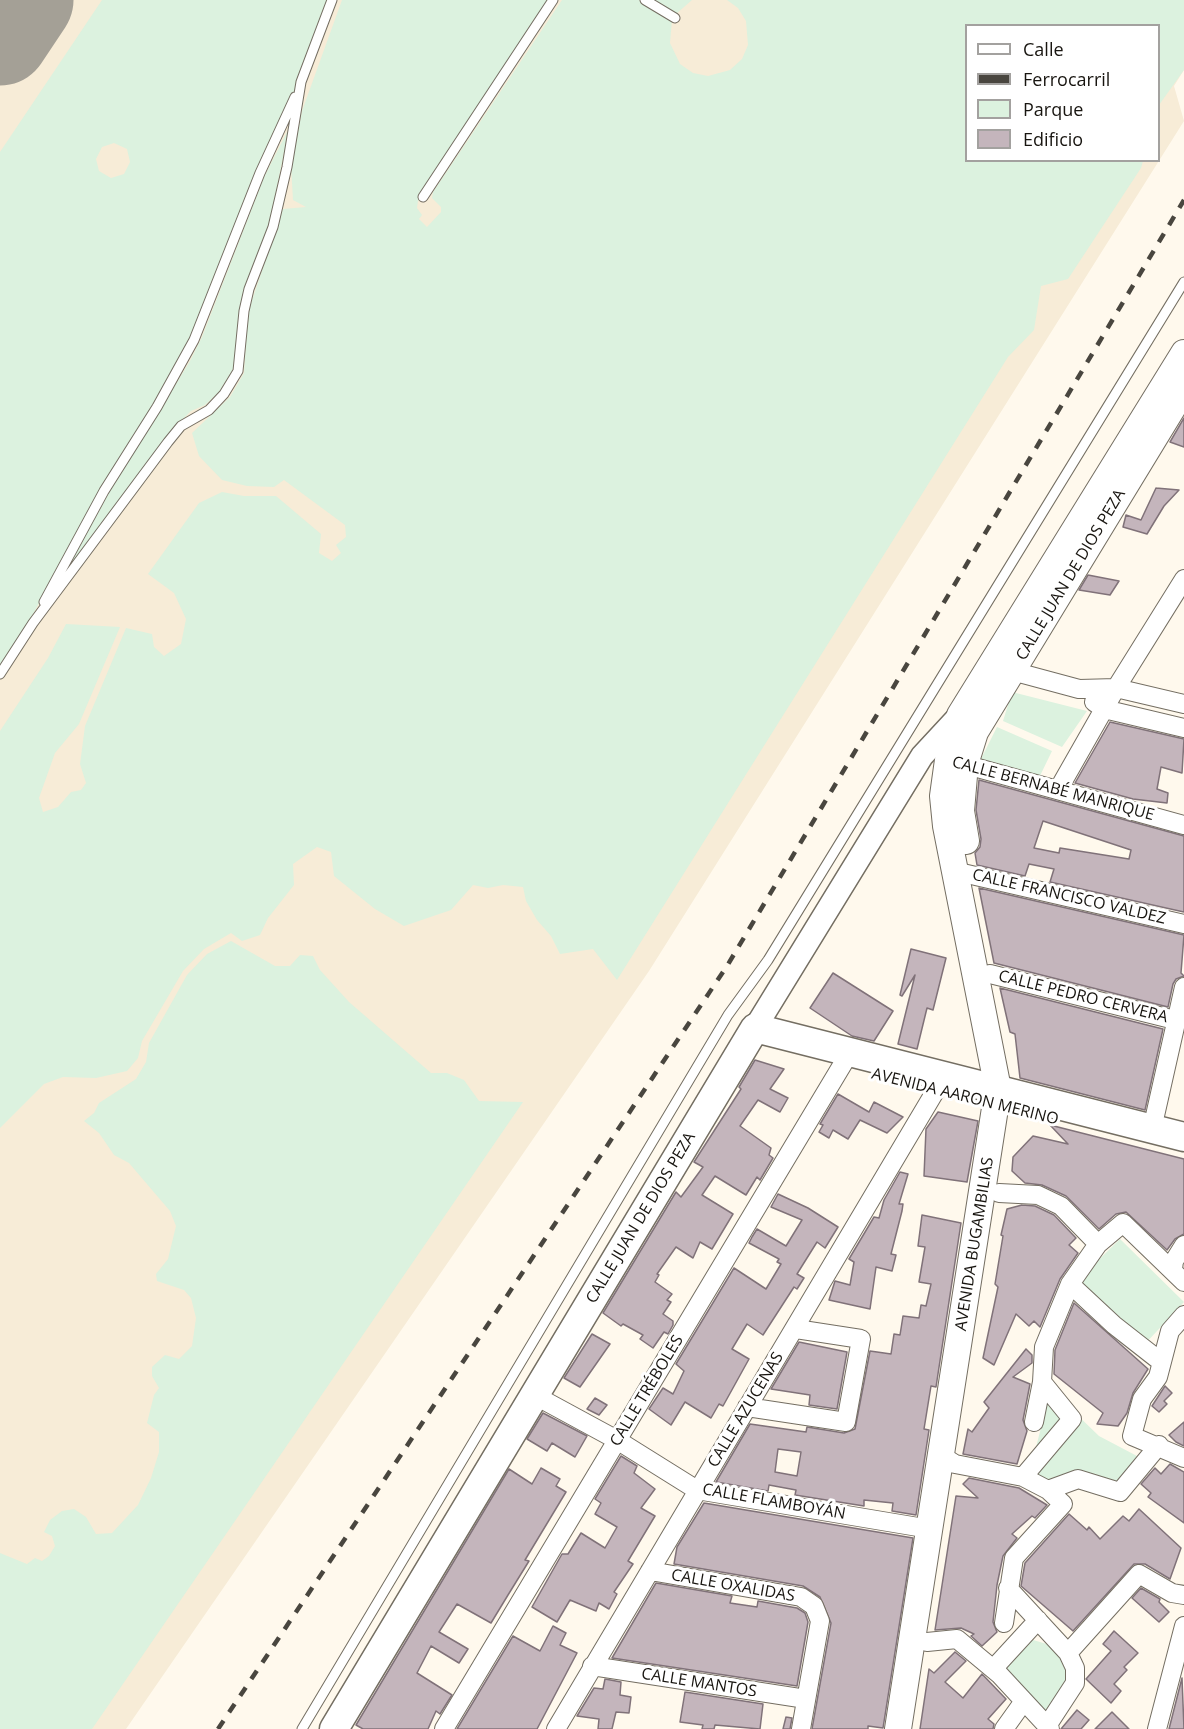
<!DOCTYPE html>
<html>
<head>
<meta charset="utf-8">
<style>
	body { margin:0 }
	#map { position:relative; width:1184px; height:1729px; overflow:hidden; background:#fff9ed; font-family:"Open Sans",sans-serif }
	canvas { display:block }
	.legend { position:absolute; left:965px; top:24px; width:195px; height:138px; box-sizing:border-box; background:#fff; border:2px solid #a3a19f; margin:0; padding:8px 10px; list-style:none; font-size:18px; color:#181510 }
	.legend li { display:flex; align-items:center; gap:12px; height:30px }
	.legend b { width:30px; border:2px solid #a3a19f }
</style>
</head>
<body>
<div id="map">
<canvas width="1184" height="1729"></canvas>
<ul class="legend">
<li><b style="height:8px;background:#fff"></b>Calle</li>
<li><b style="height:8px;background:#49463f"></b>Ferrocarril</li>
<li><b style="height:16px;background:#dcf2df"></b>Parque</li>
<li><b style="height:16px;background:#c4b5bc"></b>Edificio</li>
</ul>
</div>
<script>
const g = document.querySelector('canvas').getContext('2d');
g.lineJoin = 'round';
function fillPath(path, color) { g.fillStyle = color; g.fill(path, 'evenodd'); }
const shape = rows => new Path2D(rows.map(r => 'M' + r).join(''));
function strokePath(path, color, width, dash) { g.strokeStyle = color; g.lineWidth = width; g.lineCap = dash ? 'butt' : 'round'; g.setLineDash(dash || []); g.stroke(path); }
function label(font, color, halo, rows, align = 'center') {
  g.font = font + ' "Open Sans",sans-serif'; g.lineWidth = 6; g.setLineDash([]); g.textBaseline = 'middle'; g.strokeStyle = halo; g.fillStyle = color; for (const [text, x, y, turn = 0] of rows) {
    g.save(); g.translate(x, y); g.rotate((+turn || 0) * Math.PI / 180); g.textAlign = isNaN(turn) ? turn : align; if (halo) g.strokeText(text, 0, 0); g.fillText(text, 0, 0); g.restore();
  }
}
fillPath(shape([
	[0,0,1184,0,1184,70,1174,86,1184,121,649,971,126,1729,0,1729],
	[966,26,1158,26,1158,160,966,160]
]), '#f7ecd7');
fillPath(shape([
	[102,0,330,0,310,59,183,357,103,487,0,674,0,152],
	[114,143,127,149,130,162,124,174,111,178,99,171,96,159,102,147],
	[342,0,552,0,418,201,417,208,422,215,419,219,427,227,441,212,441,207,432,198,433,192,562,0,639,0,672,20,670,43,680,64,693,73,708,76,730,70,742,59,748,45,746,21,738,8,727,0,1184,0,1184,70,1159,105,1158,26,966,26,966,160,1143,161,1141,168,1068,279,1041,286,1034,330,1008,357,617,980,593,949,560,954,551,936,537,920,526,901,523,887,503,885,488,888,473,885,451,910,404,926,375,909,334,876,331,852,317,847,293,864,294,885,268,918,260,935,242,941,231,933,204,949,183,971,142,1041,138,1058,127,1071,96,1078,63,1077,44,1084,0,1128,0,731,48,658,66,624,120,627,79,724,55,753,39,798,43,812,58,807,71,792,81,790,86,783,80,764,85,726,126,628,152,634,154,647,164,656,181,644,186,619,174,593,148,574,199,503,222,492,244,496,276,496,321,534,319,553,332,561,341,553,336,545,346,537,345,525,284,480,274,487,247,486,222,480,199,456,192,433,230,397,244,373,248,312,283,209,306,207,293,200,291,166,302,111],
	[654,0,692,0,676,14],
	[289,128,269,226,245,288,233,369,219,392,205,405,191,411,178,424,61,580,110,491,190,361,202,337,264,177],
	[1012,692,1087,711,1062,747,1003,721],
	[997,727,1052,751,1037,782,981,759],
	[231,941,275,966,290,966,300,955,313,956,320,970,349,1002,431,1073,447,1073,464,1080,479,1101,523,1102,92,1729,0,1729,0,1553,27,1564,35,1558,42,1561,49,1556,55,1546,52,1536,44,1532,50,1520,62,1511,74,1509,86,1517,96,1534,112,1533,138,1505,151,1478,159,1452,159,1432,147,1423,154,1395,159,1388,152,1376,152,1367,165,1355,179,1359,192,1346,196,1318,191,1298,184,1290,157,1281,156,1274,168,1259,176,1226,170,1211,129,1163,114,1155,99,1133,84,1121,94,1113,99,1103,136,1079,146,1062,149,1043,187,975,207,954],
	[1120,1239,1184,1302,1144,1345,1077,1281],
	[1049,1397,1067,1405,1099,1436,1137,1456,1112,1489,1055,1483,1029,1474],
	[1030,1639,1050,1645,1069,1670,1064,1698,1044,1713,1004,1670]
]), '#dcf2df');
strokePath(shape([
	[0,36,24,0]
]), '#a4a096', 99);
const building = shape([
	[1184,418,1184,447,1170,442,1184,418],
	[1156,488,1179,490,1164,506,1147,534,1123,527,1126,515,1141,520,1156,488],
	[1088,575,1119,581,1110,595,1079,590,1088,575],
	[1110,722,1184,739,1182,773,1161,767,1157,789,1168,793,1167,803,1133,799,1075,783,1110,722],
	[979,780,1184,836,1184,912,1050,882,1054,869,1029,864,1025,876,977,865,975,853,980,847,981,839,976,810,979,780],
	[1043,821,1131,850,1129,859,1060,848,1059,853,1034,848,1043,821],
	[979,888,1184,935,1181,973,1184,976,1176,979,1173,984,1168,1007,994,963,979,888],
	[911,949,946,958,933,1010,927,1008,917,1049,898,1044,915,975,902,996,900,995,911,949],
	[833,973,893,1011,874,1041,852,1036,810,1008,833,973],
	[1000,988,1163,1029,1145,1110,1020,1078,1015,1034,1010,1032,1000,988],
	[755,1060,784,1069,770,1089,788,1098,780,1112,758,1100,740,1126,771,1148,769,1155,773,1158,760,1180,757,1177,746,1195,715,1176,702,1195,733,1214,712,1249,700,1242,693,1258,676,1247,657,1274,659,1275,655,1282,672,1294,667,1300,671,1302,663,1314,673,1321,673,1325,668,1334,664,1332,653,1348,640,1339,643,1335,623,1324,621,1326,603,1313,676,1192,681,1197,703,1167,694,1162,741,1089,739,1087,755,1060],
	[838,1094,869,1112,874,1102,903,1117,887,1133,860,1120,848,1139,833,1130,829,1138,819,1132,823,1125,820,1124,838,1094],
	[938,1112,978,1121,967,1182,924,1176,926,1129,938,1112],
	[1050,1125,1184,1159,1184,1234,1175,1239,1167,1250,1126,1212,1116,1214,1099,1229,1066,1196,1042,1185,1025,1183,1012,1171,1013,1157,1033,1136,1068,1144,1050,1125],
	[900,1172,908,1174,899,1204,903,1204,902,1211,891,1254,896,1255,892,1271,876,1267,870,1309,829,1300,835,1281,850,1285,854,1262,849,1259,874,1217,879,1218,884,1200,900,1172],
	[778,1194,808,1208,838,1227,825,1248,817,1242,797,1274,804,1278,797,1289,794,1287,763,1335,747,1324,732,1349,749,1359,723,1406,719,1404,711,1418,685,1402,671,1425,649,1409,663,1388,673,1394,684,1371,676,1364,734,1268,766,1289,781,1264,777,1262,779,1259,749,1243,752,1237,757,1229,786,1246,802,1220,771,1207,778,1194],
	[1022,1205,1035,1206,1054,1215,1076,1238,1069,1245,1078,1253,1060,1279,1040,1327,1034,1321,1029,1326,1016,1314,994,1365,983,1358,998,1287,995,1284,1003,1236,1001,1235,1007,1209,1022,1205],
	[922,1215,961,1223,936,1387,931,1386,924,1429,929,1430,916,1515,892,1511,893,1503,864,1500,864,1506,795,1495,796,1490,769,1485,768,1491,716,1482,750,1424,806,1432,807,1427,844,1433,855,1429,870,1351,891,1354,894,1334,900,1335,903,1316,919,1318,921,1305,926,1306,931,1284,919,1282,925,1247,918,1246,922,1215],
	[778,1449,801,1452,797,1476,775,1472,778,1449],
	[1074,1303,1148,1369,1133,1393,1127,1413,1118,1426,1097,1424,1103,1413,1054,1374,1055,1350,1074,1303],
	[592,1334,610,1344,580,1387,564,1378,592,1334],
	[799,1342,847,1352,837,1409,809,1405,810,1395,771,1389,799,1342],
	[1026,1349,1032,1355,1032,1363,1013,1377,1030,1384,1023,1420,1027,1431,1017,1464,963,1454,968,1429,972,1432,989,1408,984,1402,1026,1349],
	[1165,1386,1172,1393,1164,1401,1167,1404,1159,1412,1152,1406,1165,1386],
	[595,1398,607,1405,599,1415,587,1409,595,1398],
	[543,1413,587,1436,575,1457,552,1443,547,1451,527,1439,543,1413],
	[1184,1422,1184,1446,1176,1442,1169,1435,1184,1422],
	[621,1456,637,1466,634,1473,655,1489,641,1508,655,1516,628,1561,633,1564,614,1592,617,1594,609,1609,599,1603,596,1611,570,1600,557,1622,532,1607,562,1554,568,1554,581,1533,605,1548,617,1527,595,1514,601,1503,595,1499,621,1456],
	[1170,1464,1184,1472,1184,1523,1148,1497,1151,1493,1141,1484,1155,1468,1161,1474,1170,1464],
	[541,1468,560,1479,556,1486,566,1492,525,1560,529,1561,508,1595,491,1623,457,1604,439,1632,468,1649,459,1663,431,1646,417,1673,452,1695,440,1714,436,1711,428,1729,363,1729,356,1725,509,1469,532,1484,541,1468],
	[969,1478,1019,1488,1047,1505,1035,1518,1032,1516,1012,1534,1017,1538,1003,1556,997,1585,993,1622,997,1632,982,1646,971,1636,974,1634,961,1628,935,1630,956,1496,978,1498,963,1484,969,1478],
	[704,1503,913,1538,883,1728,868,1726,868,1729,812,1729,831,1623,820,1597,803,1586,674,1564,677,1547,704,1503],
	[1139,1509,1181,1548,1170,1579,1145,1564,1134,1564,1073,1631,1021,1586,1025,1563,1069,1514,1087,1530,1089,1527,1100,1539,1123,1516,1129,1521,1139,1509],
	[656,1583,732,1596,730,1603,757,1607,758,1601,797,1608,805,1613,808,1622,797,1686,612,1658,656,1583],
	[1141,1588,1160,1599,1159,1602,1169,1612,1159,1622,1132,1598,1141,1588],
	[553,1626,566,1633,560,1645,577,1653,537,1729,457,1729,513,1636,540,1651,553,1626],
	[1114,1631,1138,1653,1124,1667,1127,1670,1114,1684,1121,1691,1111,1703,1086,1679,1111,1651,1103,1644,1114,1631],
	[955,1652,966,1661,945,1682,963,1698,982,1674,1006,1699,988,1719,994,1724,993,1729,920,1729,929,1669,934,1673,955,1652],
	[1182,1678,1184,1729,1169,1729,1182,1678],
	[605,1679,621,1682,620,1695,631,1697,629,1713,616,1712,612,1729,598,1729,599,1719,577,1716,594,1688,603,1689,605,1679],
	[685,1692,763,1704,760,1729,715,1725,714,1729,702,1729,703,1725,680,1722,685,1692],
	[1077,1710,1089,1720,1081,1729,1061,1729,1077,1710],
	[1112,1712,1129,1729,1095,1729,1112,1712],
	[786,1717,792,1718,790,1729,783,1729,786,1717]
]);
fillPath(building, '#c4b5bc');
strokePath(building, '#807279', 1.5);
const service = shape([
	[645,0,675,18],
	[423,197,553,0],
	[44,602,104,491,157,407,194,340,260,173,295,97],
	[0,674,33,623,168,442,181,426,209,410,224,394,238,371,244,311,249,289,273,227,287,167,301,82,332,0],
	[302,1729,728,1015,768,960,1184,282]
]);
const minor = shape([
	[1001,668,1079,689,1116,688,1184,704],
	[1094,702,1104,709,1184,728],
	[956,762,1184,825],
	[1058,790,1116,688,1184,579],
	[954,871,1184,924],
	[990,974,1175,1020],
	[1152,1129,1184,987],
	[999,1193,1038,1195,1061,1206,1098,1244],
	[1173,1269,1174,1261,1184,1245],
	[1070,1284,1114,1325,1160,1361],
	[1184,1315,1170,1331,1158,1377,1142,1399,1132,1436,1184,1458],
	[534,1395,617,1440,697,1490,930,1529],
	[747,1407,846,1422,861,1339,796,1329],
	[1034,1422,1042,1382,1044,1347,1070,1284,1098,1244,1123,1223,1184,1282],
	[942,1456,955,1464,1023,1477,1048,1490,1063,1504,1014,1558,1004,1623],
	[1023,1477,1072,1419,1042,1382],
	[1048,1490,1078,1479,1120,1492,1159,1445],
	[650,1571,801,1597,814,1606,820,1621,801,1729],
	[1008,1588,1068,1653,1075,1668,1075,1683,1047,1726],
	[927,1642,957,1639,999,1674,1050,1729],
	[1068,1653,1139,1574,1172,1593,1184,1595],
	[592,1666,806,1699],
	[993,1669,1038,1620],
	[444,1729,850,1052],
	[556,1729,936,1090],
	[1004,1729,1024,1701],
	[1157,1729,1184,1626]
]);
const tertiary = shape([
	[755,1028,922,756,960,715]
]);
const secondary = shape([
	[966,841,961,811,965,764,975,732,1184,389],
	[898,1729,998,1089,946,826,943,796,948,760,960,715,1184,353]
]);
const primary = shape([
	[334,1729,755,1028,1184,1137]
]);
strokePath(service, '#746e62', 11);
strokePath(minor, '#746e62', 20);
strokePath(tertiary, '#746e62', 25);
strokePath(secondary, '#746e62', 28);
strokePath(primary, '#746e62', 31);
strokePath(service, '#fff', 9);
strokePath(minor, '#fff', 18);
strokePath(tertiary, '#fff', 22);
strokePath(secondary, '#fff', 26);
strokePath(primary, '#fff', 28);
strokePath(shape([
	[218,1729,727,966,1184,200]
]), '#49463f', 4.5, [10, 10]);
label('16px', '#181510', '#fff', [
	["CALLE JUAN DE DIOS PEZA",1071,575,-59],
	["CALLE BERNABÉ MANRIQUE",1053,789,15],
	["CALLE FRANCISCO VALDEZ",1069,897,13],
	["CALLE PEDRO CERVERA",1083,997,14],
	["AVENIDA AARON MERINO",965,1097,14],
	["CALLE JUAN DE DIOS PEZA",641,1218,-59],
	["AVENIDA BUGAMBILIAS",975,1244,-81],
	["CALLE TRÉBOLES",647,1391,-59],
	["CALLE AZUCENAS",746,1410,-59],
	["CALLE FLAMBOYÁN",774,1502,10],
	["CALLE OXALIDAS",733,1586,10],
	["CALLE MANTOS",699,1683,9]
]);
</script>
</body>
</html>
